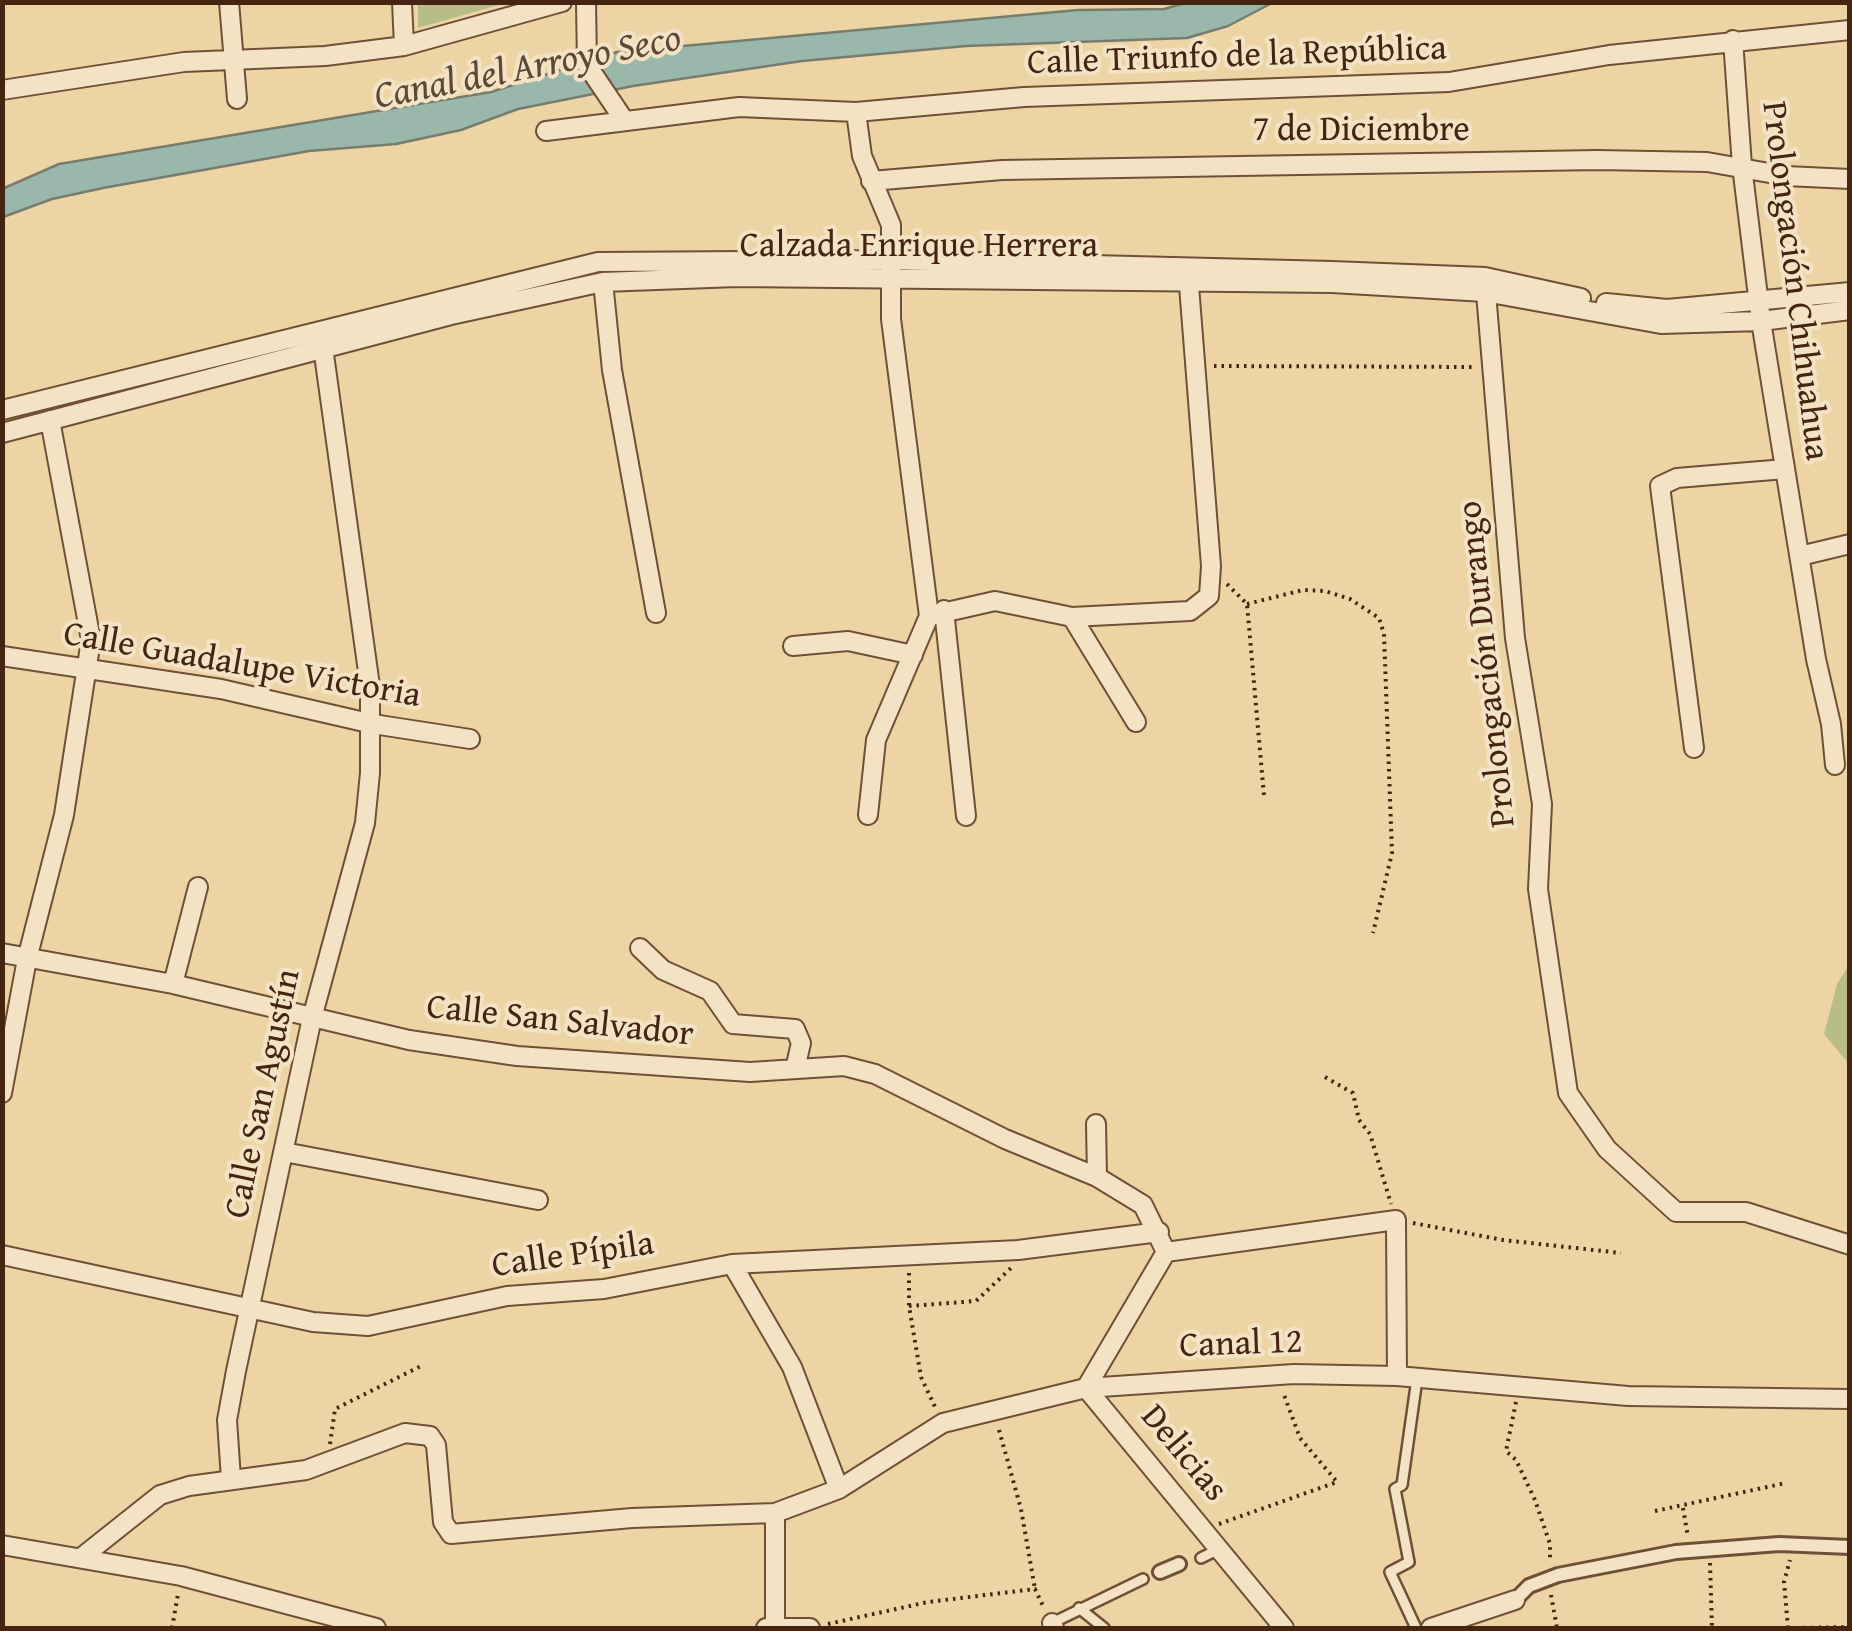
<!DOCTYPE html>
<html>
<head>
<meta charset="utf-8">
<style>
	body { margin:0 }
	#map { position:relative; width:1852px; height:1631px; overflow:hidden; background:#ecd4a4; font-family:"Gentium Book Plus",serif }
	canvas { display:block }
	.frame { position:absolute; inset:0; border:5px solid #452412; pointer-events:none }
</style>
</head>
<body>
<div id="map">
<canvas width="1852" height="1631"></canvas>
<div class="frame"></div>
</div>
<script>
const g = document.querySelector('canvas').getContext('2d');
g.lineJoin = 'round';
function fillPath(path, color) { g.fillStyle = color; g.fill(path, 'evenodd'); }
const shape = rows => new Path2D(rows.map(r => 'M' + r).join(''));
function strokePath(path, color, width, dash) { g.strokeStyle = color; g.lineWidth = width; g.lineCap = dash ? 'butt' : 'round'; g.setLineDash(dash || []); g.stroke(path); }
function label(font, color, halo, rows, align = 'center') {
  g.font = font + ' "Gentium Book Plus",serif'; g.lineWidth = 8; g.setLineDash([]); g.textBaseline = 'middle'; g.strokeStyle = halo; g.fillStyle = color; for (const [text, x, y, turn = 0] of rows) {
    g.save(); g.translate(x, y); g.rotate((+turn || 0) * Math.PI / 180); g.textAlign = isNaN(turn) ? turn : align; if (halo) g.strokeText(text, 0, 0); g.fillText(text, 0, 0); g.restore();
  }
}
fillPath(shape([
	[418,2,506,2,506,3,418,28],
	[1849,965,1849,1064,1824,1034,1837,984]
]), '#b8bc85');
const water = shape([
	[1189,2,1272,3,1228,26,1187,38,966,46,802,61,633,86,518,109,461,130,396,144,309,151,103,188,52,199,3,217,2,189,59,164,491,92,617,52,1078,10,1164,9,1189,2]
]);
fillPath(water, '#99b7ab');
strokePath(water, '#777c6e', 2.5);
const service = shape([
	[1201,1558,1221,1548],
	[1079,1608,1104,1628],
	[1052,1623,1143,1579],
	[1416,1628,1390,1572,1409,1562,1395,1489,1402,1485,1417,1379]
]);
const pedestrian = shape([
	[1160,1572,1179,1564],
	[1515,1600,1529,1586,1558,1575,1676,1552,1779,1544,1850,1547]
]);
const minor = shape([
	[229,2,237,99],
	[402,2,404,46],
	[586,2,587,65,624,120],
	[1733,40,1742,166,1761,321,1816,659,1831,724,1835,765],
	[2,90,184,62,325,56,404,46,562,2],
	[856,112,862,156,891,225,891,319,929,616,876,740,868,815],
	[546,131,739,107,856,112,1024,97,1449,82,1609,55,1850,30],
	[871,181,1002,170,1598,160,1707,162,1786,176,1850,179],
	[1485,281,1515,638,1542,804,1538,889,1568,1093,1607,1149,1676,1212,1746,1212,1850,1245],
	[603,282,612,370,656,613],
	[1606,303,1667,309,1850,292],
	[2,410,598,262,894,260,1332,271,1485,277,1581,298],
	[2,433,451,315,603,282,737,277,1332,283,1485,292,1661,324,1761,321,1850,310],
	[1800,556,1850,544],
	[944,610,966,816],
	[929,616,995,601,1072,617,1190,611,1209,596,1211,566,1188,273],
	[1072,617,1136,722],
	[793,646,848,641,913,655],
	[2,656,221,689,373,724,470,739],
	[1694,748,1660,486,1677,478,1785,469],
	[640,948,663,970,710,991,733,1024,795,1029,801,1043,795,1069],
	[2,953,173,984,409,1040,517,1056,750,1072,844,1066,875,1074,1005,1139,1097,1177],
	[173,984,198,887],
	[2,1093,27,959,64,815,91,640,50,420],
	[1096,1124,1097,1177,1143,1205,1166,1252,1086,1388,1284,1628],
	[284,1152,538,1200],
	[1166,1252,1396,1220,1397,1376],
	[2,1255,313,1322,368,1326,507,1296,604,1289,732,1264,1018,1250,1159,1232],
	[732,1264,792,1367,839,1489],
	[231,1479,227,1420,236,1371,312,1018,365,823,370,773,370,686,322,340],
	[2,1545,181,1576,376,1628],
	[82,1557,160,1495,189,1486,306,1470,405,1433,430,1436,436,1445,443,1522,451,1534,632,1518,775,1513],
	[1052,1623,1054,1628],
	[766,1628,810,1628],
	[775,1628,775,1513,839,1489,943,1423,1086,1388,1294,1374,1397,1376,1628,1396,1850,1399],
	[1431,1628,1515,1600]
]);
strokePath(service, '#6f5036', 14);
strokePath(pedestrian, '#6f5036', 18);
strokePath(minor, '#6f5036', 22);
strokePath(shape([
	[1214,366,1475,367],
	[1227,584,1247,604,1264,796],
	[1247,604,1303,590,1325,591,1350,599,1379,618,1384,634,1392,853,1373,933],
	[1325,1077,1353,1093,1359,1120,1370,1134,1391,1204],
	[1413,1223,1503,1240,1621,1253],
	[909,1273,909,1306,921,1377,936,1409],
	[909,1306,976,1301,1011,1268],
	[1516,1402,1506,1451,1516,1460,1535,1500,1550,1544,1550,1561],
	[999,1430,1021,1509,1035,1589],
	[330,1444,335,1409,421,1366],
	[1683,1508,1688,1537],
	[1655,1511,1786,1483],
	[1219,1524,1337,1482,1300,1438,1284,1395],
	[1710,1563,1712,1628],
	[1551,1595,1557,1628],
	[828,1624,928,1602,1035,1589,1044,1608],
	[172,1628,178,1594],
	[1788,1628,1784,1582,1790,1560],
	[1796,1628,1850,1627]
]), '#452412', 4, [2.5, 5]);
strokePath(service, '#f3e3c4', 9);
strokePath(pedestrian, '#f3e3c4', 12);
strokePath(minor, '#f3e3c4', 18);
label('35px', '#452412', '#f3e3c4', [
	["Calle Triunfo de la República",1237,57,-2],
	["7 de Diciembre",1361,131],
	["Calzada Enrique Herrera",919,247],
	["Prolongación Chihuahua",1794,281,83],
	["Prolongación Durango",1488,664,-96],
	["Calle Guadalupe Victoria",242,666,10],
	["Calle San Salvador",560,1022,6],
	["Calle San Agustín",264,1094,-78],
	["Calle Pípila",573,1256,-8],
	["Canal 12",1241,1345,-2],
	["Delicias",1183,1454,50]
]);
label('italic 38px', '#5a4938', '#f3e3c4', [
	["Canal del Arroyo Seco",528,69,-11]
]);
</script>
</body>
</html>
